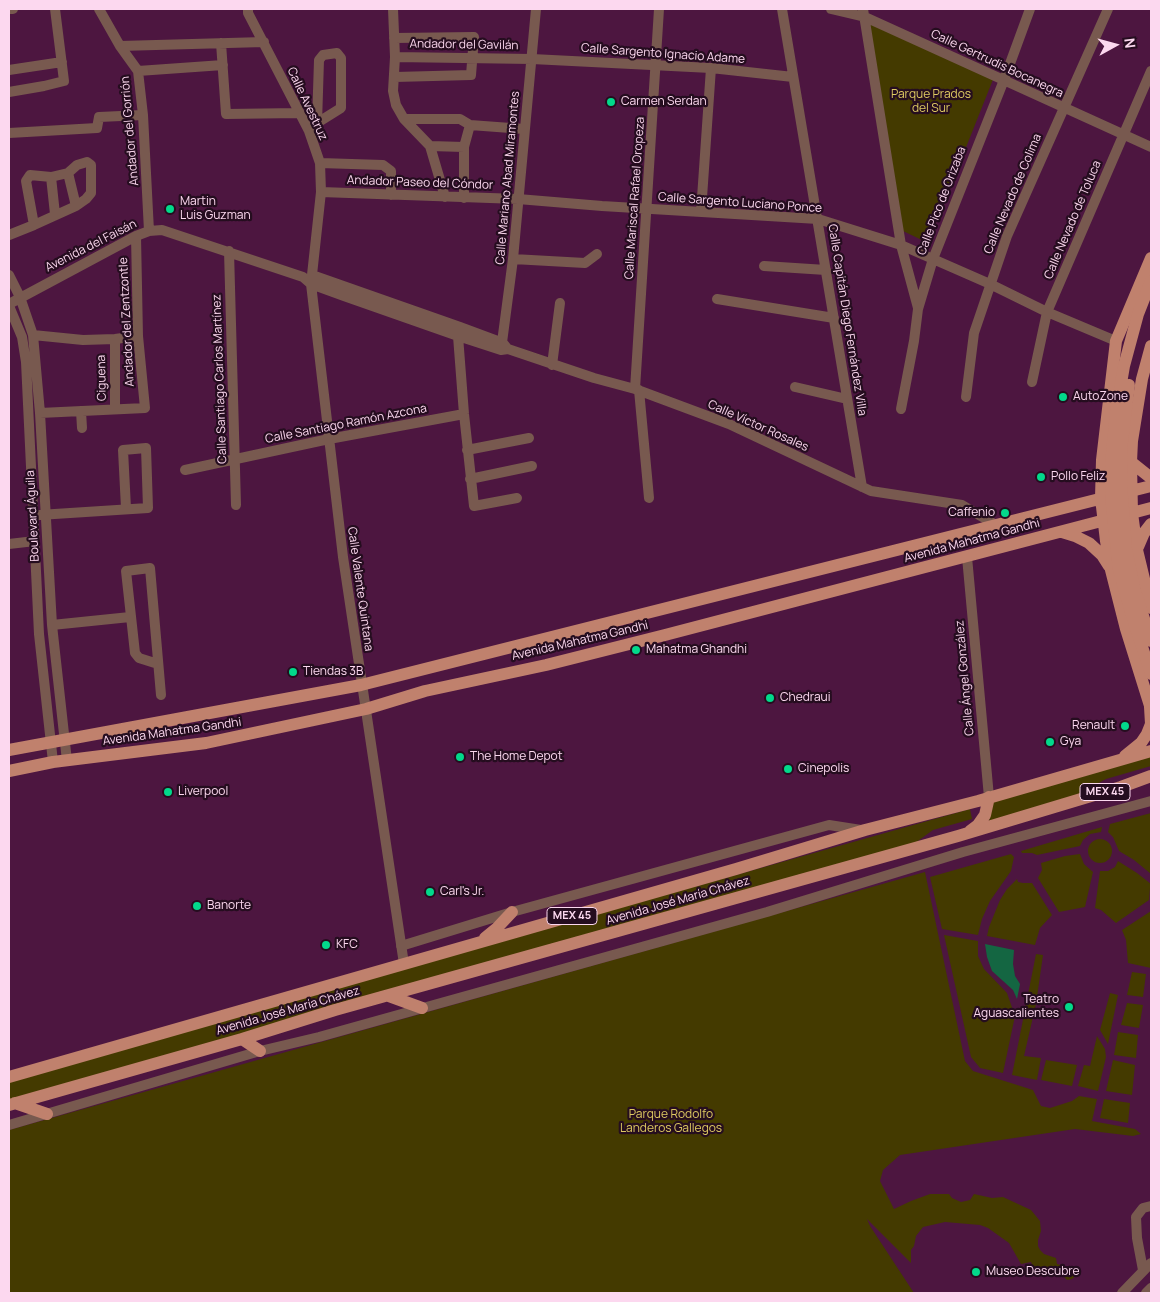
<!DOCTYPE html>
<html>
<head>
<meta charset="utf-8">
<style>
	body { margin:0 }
	#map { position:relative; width:1160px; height:1302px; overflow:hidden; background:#4d1640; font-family:Manrope,sans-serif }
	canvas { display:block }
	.frame { position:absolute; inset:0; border:10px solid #fcd8ef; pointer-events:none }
	.north { position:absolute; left:1090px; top:20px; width:50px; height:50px; -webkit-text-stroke:4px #250d1f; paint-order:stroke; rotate:83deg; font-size:14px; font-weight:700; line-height:20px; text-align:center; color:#fcd8ef }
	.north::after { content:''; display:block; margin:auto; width:18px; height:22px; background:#fcd8ef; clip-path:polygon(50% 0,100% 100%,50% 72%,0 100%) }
</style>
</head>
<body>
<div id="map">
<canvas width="1160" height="1302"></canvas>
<div class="frame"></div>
<div class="north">N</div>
</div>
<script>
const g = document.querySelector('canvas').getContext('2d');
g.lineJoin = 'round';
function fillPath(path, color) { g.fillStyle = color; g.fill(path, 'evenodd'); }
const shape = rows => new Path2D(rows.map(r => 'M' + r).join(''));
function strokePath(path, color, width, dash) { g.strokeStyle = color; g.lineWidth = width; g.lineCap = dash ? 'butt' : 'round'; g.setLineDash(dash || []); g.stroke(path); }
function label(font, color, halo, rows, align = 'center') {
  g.font = font + ' Manrope,sans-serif'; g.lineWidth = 4.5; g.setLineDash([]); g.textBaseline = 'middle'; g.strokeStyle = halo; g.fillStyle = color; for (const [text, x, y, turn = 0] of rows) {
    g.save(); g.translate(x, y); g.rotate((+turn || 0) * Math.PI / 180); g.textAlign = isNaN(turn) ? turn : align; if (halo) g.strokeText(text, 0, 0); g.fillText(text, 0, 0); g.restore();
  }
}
fillPath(shape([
	[869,20,994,77,928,243,903,231],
	[1151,755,1151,766,1106,779,1060,804,988,825,994,798],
	[970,809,972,819,933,830,911,846,9,1102,9,1080],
	[1151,813,1151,874,1134,860,1119,851,1113,837,1108,832,1110,824],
	[1102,827,1101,832,1090,834,1083,840,1080,846,1037,855,1032,853,1022,853,1021,851],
	'1088 851a12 12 0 1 1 24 0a12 12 0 1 1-24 0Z',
	[1011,854,1014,857,1011,871,990,901,982,919,978,935,942,929,930,877],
	[1080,854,1084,864,1093,872,1085,907,1059,912,1038,878,1042,870,1041,863,1065,856],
	[1118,861,1137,873,1151,884,1151,886,1150,888,1149,900,1116,923,1101,910,1095,908,1100,871,1108,871,1115,867],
	[925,872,965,1061,973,1071,1033,1090,1041,1106,1050,1108,1072,1101,1079,1096,1097,1099,1092,1121,1135,1129,1141,1134,1133,1136,1075,1129,900,1155,883,1170,880,1181,894,1209,911,1201,930,1194,949,1194,952,1198,961,1202,970,1200,974,1194,992,1198,1003,1197,1031,1210,1040,1221,1041,1231,1038,1240,1038,1246,1040,1250,1044,1254,1056,1258,1057,1264,1065,1266,1072,1270,1077,1275,1072,1279,1067,1280,1063,1276,1057,1275,1036,1276,1031,1262,1021,1264,1009,1243,988,1228,980,1225,945,1222,923,1227,916,1236,914,1246,911,1250,911,1263,867,1219,870,1226,914,1293,9,1293,9,1130],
	[1017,879,1018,882,1023,883,1032,883,1052,915,1040,928,1035,945,987,936,989,927,1000,900,1007,889],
	[1151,911,1151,968,1128,963,1126,940,1122,930],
	[944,935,978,941,978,956,984,969,1007,993,1015,1016,1003,1073,980,1068,971,1057],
	[1036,954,1043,955,1036,1004,1024,1056,1041,1058,1037,1080,1012,1075],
	[1132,972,1146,974,1143,997,1127,995],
	[1110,993,1118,995,1108,1044,1100,1030],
	[1127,1003,1143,1005,1139,1028,1121,1025],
	[1118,1032,1138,1035,1136,1058,1114,1055],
	[1097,1036,1105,1049,1106,1057,1098,1091,1078,1086,1084,1065,1090,1066],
	[1046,1060,1077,1065,1072,1086,1041,1080],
	[1113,1060,1135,1065,1132,1095,1106,1091],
	[1104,1099,1130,1103,1128,1123,1100,1118]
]), '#443a00');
fillPath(shape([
	[985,944,1014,950,1013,964,1015,976,1020,984,1017,999,1013,990,992,971,987,957]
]), '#146642');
strokePath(shape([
	[9,9,13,9],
	[99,9,120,46,138,71,143,115,149,231],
	[248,9,248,13,309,131,320,163,321,192,311,284,343,557,404,964],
	[393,9,395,57,393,91,396,105,404,119,430,146,445,197],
	[782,9,862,487],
	[831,9,865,17,1151,147],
	[863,9,901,245,918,308],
	[394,38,474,37,471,75,395,77],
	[221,43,226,114,299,113],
	[120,46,264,42],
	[395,57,532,59,711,68,793,77],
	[9,70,62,62],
	[138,71,223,65],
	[9,92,44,86,64,81,55,9],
	[404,119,460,119,470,125,524,129],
	[309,131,317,123,341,108,341,58,337,53,323,55,319,60,317,123],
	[9,133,97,128,99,117,143,115],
	[430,146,464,147],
	[320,163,383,165,391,171,391,195],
	[68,173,76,206],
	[51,177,55,214],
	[321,192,518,199,602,206,818,219,901,245,990,284,1047,312,1116,341],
	[464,198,464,147,470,125],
	[701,212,711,68],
	[9,235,34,225,76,206,86,199,91,193,91,165,87,162,77,165,68,173,51,177,30,175,26,181,34,225],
	[229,251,236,505],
	[513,259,585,263,597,254],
	[764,266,826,270],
	[9,275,20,297,33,335,40,413,52,625,67,761],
	[312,275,460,327,503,343,507,348],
	[717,299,834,318],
	[9,304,136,236,149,231,162,230,303,277,311,284,344,296,458,336,501,350,508,349,594,378,635,389,729,424,871,491,962,505,996,525],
	[9,306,22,337,26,362,39,634,53,762],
	[460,327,458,336,464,414,474,506,517,498],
	[33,335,83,340,115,339,138,336],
	[115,339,115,409],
	[501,350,513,259,536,9],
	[552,365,560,303],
	[1032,382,1047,312,1151,71],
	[795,387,847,399],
	[635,389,659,9],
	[639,390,649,498],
	[966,397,974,333,1007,236,1108,9],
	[901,409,914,341,918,309,933,259,1004,80,1030,9],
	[81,411,82,428],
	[40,413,145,408,138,336,136,236],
	[467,450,529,438],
	[185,470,329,439,464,414],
	[470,479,532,466],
	[39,515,148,508,146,448,123,450,126,508],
	[9,544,35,541],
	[967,557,989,797],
	[52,625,130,617],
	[158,664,139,658,135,653,126,571,150,568,161,695],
	[401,946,512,912,829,825,861,830],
	[9,1125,260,1051,319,1037,767,912,963,852,1151,801],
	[1143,1270,1137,1238,1136,1217,1143,1208,1151,1206],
	[1122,1293,1151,1263],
	[1146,1293,1151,1288]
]), '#78594f', 10);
strokePath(shape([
	[1151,258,1116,341,1102,460,1101,498,1106,541,1111,570,1126,629,1151,709],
	[1151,346,1142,379,1132,441,1131,462,1132,513,1137,550,1151,608],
	[1131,462,1151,478],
	[1062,532,1075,536,1089,543,1102,555,1109,566],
	[1138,547,1144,533,1151,524],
	[9,750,361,685,1151,486],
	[1125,756,1141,743,1147,734,1151,724,1150,707],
	[9,771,53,762,206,743,366,709,425,691,546,665,665,635,1151,508],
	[970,831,978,825,985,815,989,797],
	[485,938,496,929,512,912],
	[389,996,422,1008],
	[242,1039,260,1051],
	[9,1077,736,869,865,830,978,801,1151,751],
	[15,1103,47,1114],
	[9,1105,242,1039,335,1010,958,836,1121,787,1151,776]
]), '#c0816d', 12);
strokePath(shape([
	[1151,281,1138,314,1124,366,1116,412,1111,463,1112,506,1119,570,1132,616,1151,674],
	[1129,385,1122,442,1121,485,1123,507,1126,549,1135,590,1151,641]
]), '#c0816d', 12);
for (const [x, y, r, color] of [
	[611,102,5,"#02d98b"],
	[170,209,5,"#02d98b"],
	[1063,397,5,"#02d98b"],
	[1041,477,5,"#02d98b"],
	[1005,513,5,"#02d98b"],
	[636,650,5,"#02d98b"],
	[293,672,5,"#02d98b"],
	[770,698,5,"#02d98b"],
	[1125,726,5,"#02d98b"],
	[1050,742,5,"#02d98b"],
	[460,757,5,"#02d98b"],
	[788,769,5,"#02d98b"],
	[168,792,5,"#02d98b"],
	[430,892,5,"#02d98b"],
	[197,906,5,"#02d98b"],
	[326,945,5,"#02d98b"],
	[1069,1007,5,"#02d98b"],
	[976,1272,5,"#02d98b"]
]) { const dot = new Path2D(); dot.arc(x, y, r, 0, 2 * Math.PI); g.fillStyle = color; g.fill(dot); strokePath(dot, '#250d1f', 2); }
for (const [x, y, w] of [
	[1105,792,50],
	[572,916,50]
]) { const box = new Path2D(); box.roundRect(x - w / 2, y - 8.5, w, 17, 4); g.fillStyle = '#250d1f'; g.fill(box); strokePath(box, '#fcd8ef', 1); }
label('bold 11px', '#fcd8ef', null, [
	["MEX 45",1105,792],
	["MEX 45",572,916]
]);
label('12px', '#fcd8ef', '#250d1f', [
	["Andador del Gavilán",464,45,1],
	["Calle Sargento Ignacio Adame",663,54,4],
	["Calle Gertrudis Bocanegra",997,64,25],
	["Calle Avestruz",307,104,65],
	["Andador del Gorrión",130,131,-95],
	["Calle Mariano Abad Miramontes",508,178,-85],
	["Andador Paseo del Cóndor",420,183,2],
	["Calle Nevado de Colima",1013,194,-67],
	["Calle Mariscal Rafael Oropeza",635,198,-86],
	["Calle Pico de Orizaba",942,201,-69],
	["Calle Sargento Luciano Ponce",740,203,4],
	["Calle Nevado de Toluca",1073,220,-67],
	["Avenida del Faisán",91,246,-27],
	["Calle Capitán Diego Fernández Villa",847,320,81],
	["Andador del Zentzontle",127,322,-93],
	["Ciguena",102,378,-91],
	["Calle Santiago Carlos Martínez",220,379,-92],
	["Calle Santiago Ramón Azcona",346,424,-11],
	["Calle Víctor Rosales",758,426,24],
	["Boulevard Águila",33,516,-93],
	["Avenida Mahatma Gandhi",972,541,-15],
	["Calle Valente Quintana",360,589,82],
	["Avenida Mahatma Gandhi",580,641,-13],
	["Calle Ángel González",965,678,-95],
	["Avenida Mahatma Gandhi",172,732,-8],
	["Avenida José María Chávez",678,901,-16],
	["Avenida José María Chávez",288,1011,-16]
]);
label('12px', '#ddc961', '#250d1f', [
	["Parque Prados",931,95],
	["del Sur",931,109],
	["Parque Rodolfo",671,1115],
	["Landeros Gallegos",671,1129]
]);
label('12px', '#fcd8ef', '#250d1f', [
	["Carmen Serdan",621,102],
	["Martin",180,202],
	["Luis Guzman",180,216],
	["AutoZone",1073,397],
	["Pollo Feliz",1051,477],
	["Caffenio",995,513,"right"],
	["Mahatma Ghandhi",646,650],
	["Tiendas 3B",303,672],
	["Chedraui",780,698],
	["Renault",1115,726,"right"],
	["Gya",1060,742],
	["The Home Depot",470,757],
	["Cinepolis",798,769],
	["Liverpool",178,792],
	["Carl's Jr.",440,892],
	["Banorte",207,906],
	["KFC",336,945],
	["Teatro",1059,1000,"right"],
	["Aguascalientes",1059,1014,"right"],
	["Museo Descubre",986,1272]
], 'left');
</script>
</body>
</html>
